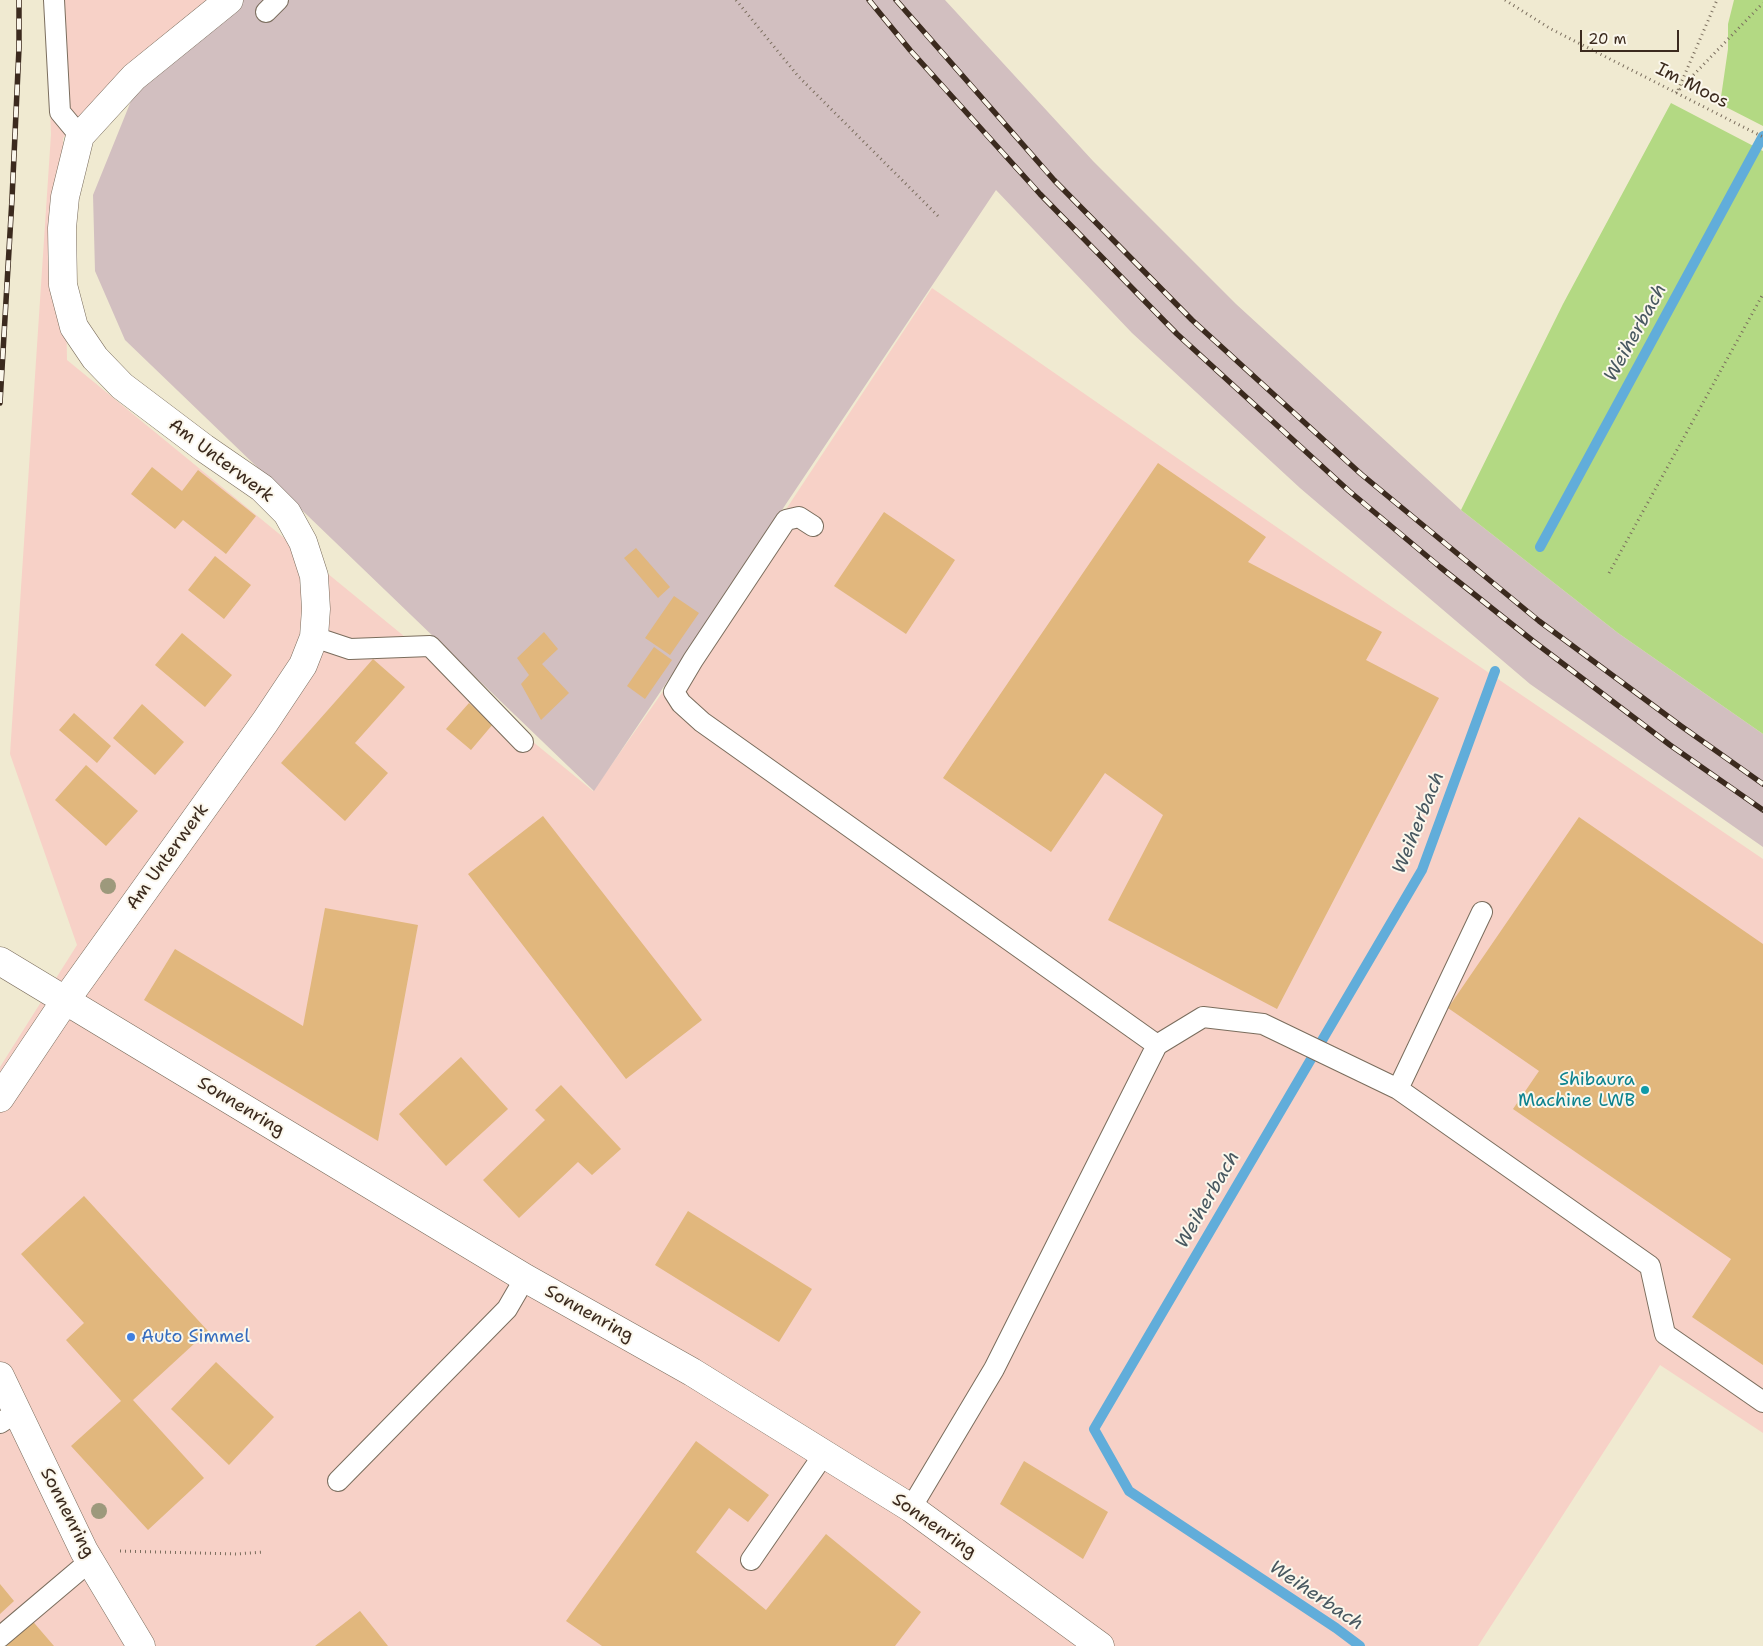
<!DOCTYPE html>
<html>
<head>
<meta charset="utf-8">
<style>
	body { margin:0 }
	#map { position:relative; width:1763px; height:1646px; overflow:hidden; background:#f0ead1; font-family:"Shantell Sans",sans-serif }
	canvas { display:block }
	.scale { position:absolute; left:1580px; top:30px; width:99px; height:22px; box-sizing:border-box; border:2px solid #3b2a1e; border-top:0; padding-left:6px; font-size:15px; line-height:18px; white-space:nowrap; color:#3b2a1e; -webkit-text-stroke:4px #fbf7ec; paint-order:stroke }
</style>
</head>
<body>
<div id="map">
<canvas width="1763" height="1646"></canvas>
<div class="scale">20 m</div>
</div>
<script>
const g = document.querySelector('canvas').getContext('2d');
g.lineJoin = 'round';
function fillPath(path, color) { g.fillStyle = color; g.fill(path, 'evenodd'); }
const shape = rows => new Path2D(rows.map(r => 'M' + r).join(''));
function strokePath(path, color, width, dash) { g.strokeStyle = color; g.lineWidth = width; g.lineCap = dash ? 'butt' : 'round'; g.setLineDash(dash || []); g.stroke(path); }
function label(font, color, halo, rows, align = 'center') {
  g.font = font + ' "Shantell Sans",sans-serif'; g.lineWidth = 4; g.setLineDash([]); g.textBaseline = 'middle'; g.strokeStyle = halo; g.fillStyle = color; for (const [text, x, y, turn = 0] of rows) {
    g.save(); g.translate(x, y); g.rotate((+turn || 0) * Math.PI / 180); g.textAlign = isNaN(turn) ? turn : align; if (halo) g.strokeText(text, 0, 0); g.fillText(text, 0, 0); g.restore();
  }
}
fillPath(shape([
	[46,0,209,0,63,138,67,360,593,791,711,623,932,288,1389,605,1763,859,1763,1433,1660,1365,1478,1646,0,1646,0,1067,77,945,10,754,51,134]
]), '#f7d1c7');
fillPath(shape([
	[242,0,945,0,1093,161,1236,304,1461,510,1618,633,1763,734,1763,847,1530,684,1300,488,1132,333,996,190,594,791,125,340,95,271,93,195,133,96]
]), '#d2bfc0');
fillPath(shape([
	[1734,0,1763,0,1763,126,1720,104,1728,49,1728,24],
	[1671,103,1763,151,1763,734,1618,633,1461,510,1563,304]
]), '#b3d983');
strokePath(shape([
	[1540,547,1763,136],
	[1360,1646,1336,1628,1129,1491,1094,1429,1422,870,1495,671]
]), '#61adda', 10);
fillPath(shape([
	[1158,463,1266,537,1248,562,1382,632,1366,660,1439,698,1277,1009,1108,920,1163,815,1105,773,1051,852,943,778],
	[152,467,182,491,198,470,256,516,226,554,183,520,175,529,131,494],
	[884,512,955,560,906,634,834,586],
	[636,548,670,587,658,598,624,558],
	[215,556,251,585,224,619,188,590],
	[674,596,699,613,670,655,645,638],
	[544,632,558,649,542,664,569,693,541,720,521,684,529,675,517,658],
	[182,633,232,675,205,707,155,665],
	[654,647,672,660,645,699,627,686],
	[373,659,405,687,355,743,388,773,345,821,281,763],
	[469,703,493,724,471,750,446,729],
	[142,704,184,742,155,775,113,738],
	[74,713,111,746,97,763,59,730],
	[86,765,138,811,106,846,55,800],
	[543,816,702,1020,626,1079,468,874],
	[1579,817,1763,944,1763,1365,1692,1317,1731,1259,1513,1109,1539,1071,1448,1008],
	[325,908,418,925,378,1141,144,1000,175,949,303,1026],
	[461,1057,508,1109,446,1166,399,1114],
	[561,1085,621,1149,592,1175,578,1162,519,1218,483,1180,545,1120,535,1110],
	[84,1196,208,1331,133,1400,204,1478,148,1530,71,1446,121,1401,66,1340,84,1323,21,1254],
	[688,1211,812,1289,779,1342,655,1265],
	[216,1362,274,1417,229,1465,171,1409],
	[696,1441,769,1495,748,1522,729,1508,696,1552,766,1610,826,1534,921,1612,895,1646,602,1646,566,1621],
	[1024,1461,1108,1512,1083,1559,1000,1504],
	[0,1584,14,1601,0,1614],
	[360,1611,388,1646,315,1646],
	[29,1617,54,1646,0,1646]
]), '#e1b77d');
const service = shape([
	[54,0,60,112,80,136],
	[266,12,278,0],
	[813,526,799,517,786,520,693,660,674,692,681,703,702,722,1157,1045],
	[314,637,350,649,430,646,523,742],
	[1482,912,1398,1089,1650,1266,1665,1334,1763,1402],
	[0,1423,17,1412],
	[338,1481,507,1309,525,1278],
	[911,1508,994,1369,1157,1045,1203,1017,1263,1024,1398,1089],
	[751,1560,824,1454],
	[0,1637,90,1561]
]);
const minor = shape([
	[65,1001,265,722,303,665,314,637,316,609,314,576,303,542,287,513,262,488,204,448,122,386,95,358,74,327,63,285,62,228,65,197,80,136,134,77,229,0]
]);
const tertiary = shape([
	[0,961,525,1278,692,1372,911,1508,1100,1646],
	[0,1098,65,1001],
	[0,1376,84,1551,141,1646]
]);
strokePath(service, '#7a6d5d', 22);
strokePath(minor, '#7a6d5d', 29);
strokePath(tertiary, '#7a6d5d', 29);
strokePath(shape([
	[736,0,798,76,938,216],
	[1505,0,1551,29,1763,137],
	[1678,90,1717,0],
	[1676,93,1763,3],
	[1609,573,1763,294],
	[120,1551,236,1554,264,1552]
]), '#7a6d5d', 3, [1, 4]);
strokePath(service, '#fff', 20);
strokePath(minor, '#fff', 28);
strokePath(tertiary, '#fff', 28);
const rail = shape([
	[869,0,910,50,1040,194,1177,334,1349,491,1440,567,1533,641,1670,745,1763,810],
	[896,0,1054,180,1192,320,1361,474,1539,621,1681,726,1763,784],
	[0,403,12,199,19,48,19,0]
]);
strokePath(rail, '#3b2a1e', 5.5);
strokePath(rail, '#fbf7ec', 4, [11]);
g.fillStyle = '#9d997c';
for (const [x, y] of [
	[108,886],
	[99,1511]
]) { g.beginPath(); g.arc(x, y, 8, 0, 2 * Math.PI); g.fill(); }
for (const [x, y, r, color] of [
	[1645,1090,5,"#0f9aa8"],
	[131,1337,5,"#3f7fe0"]
]) { const dot = new Path2D(); dot.arc(x, y, r, 0, 2 * Math.PI); g.fillStyle = color; g.fill(dot); strokePath(dot, '#fbf7ec', 2); }
label('18px', '#3b2a1e', '#fbf7ec', [
	["Im Moos",1692,86,27],
	["Am Unterwerk",221,461,37],
	["Am Unterwerk",168,857,-54],
	["Sonnenring",241,1107,31],
	["Sonnenring",589,1314,29],
	["Sonnenring",67,1513,63],
	["Sonnenring",934,1526,35]
]);
label('18px', '#0d838f', '#fbf7ec', [
	["Shibaura",1635,1080],
	["Machine LWB",1635,1101]
], 'right');
label('18px', '#366cbe', '#fbf7ec', [
	["Auto Simmel",141,1337]
], 'left');
label('italic 19px', '#485860', '#fbf7ec', [
	["Weiherbach",1636,333,-61],
	["Weiherbach",1419,823,-68],
	["Weiherbach",1208,1200,-60],
	["Weiherbach",1316,1596,34]
]);
</script>
</body>
</html>
